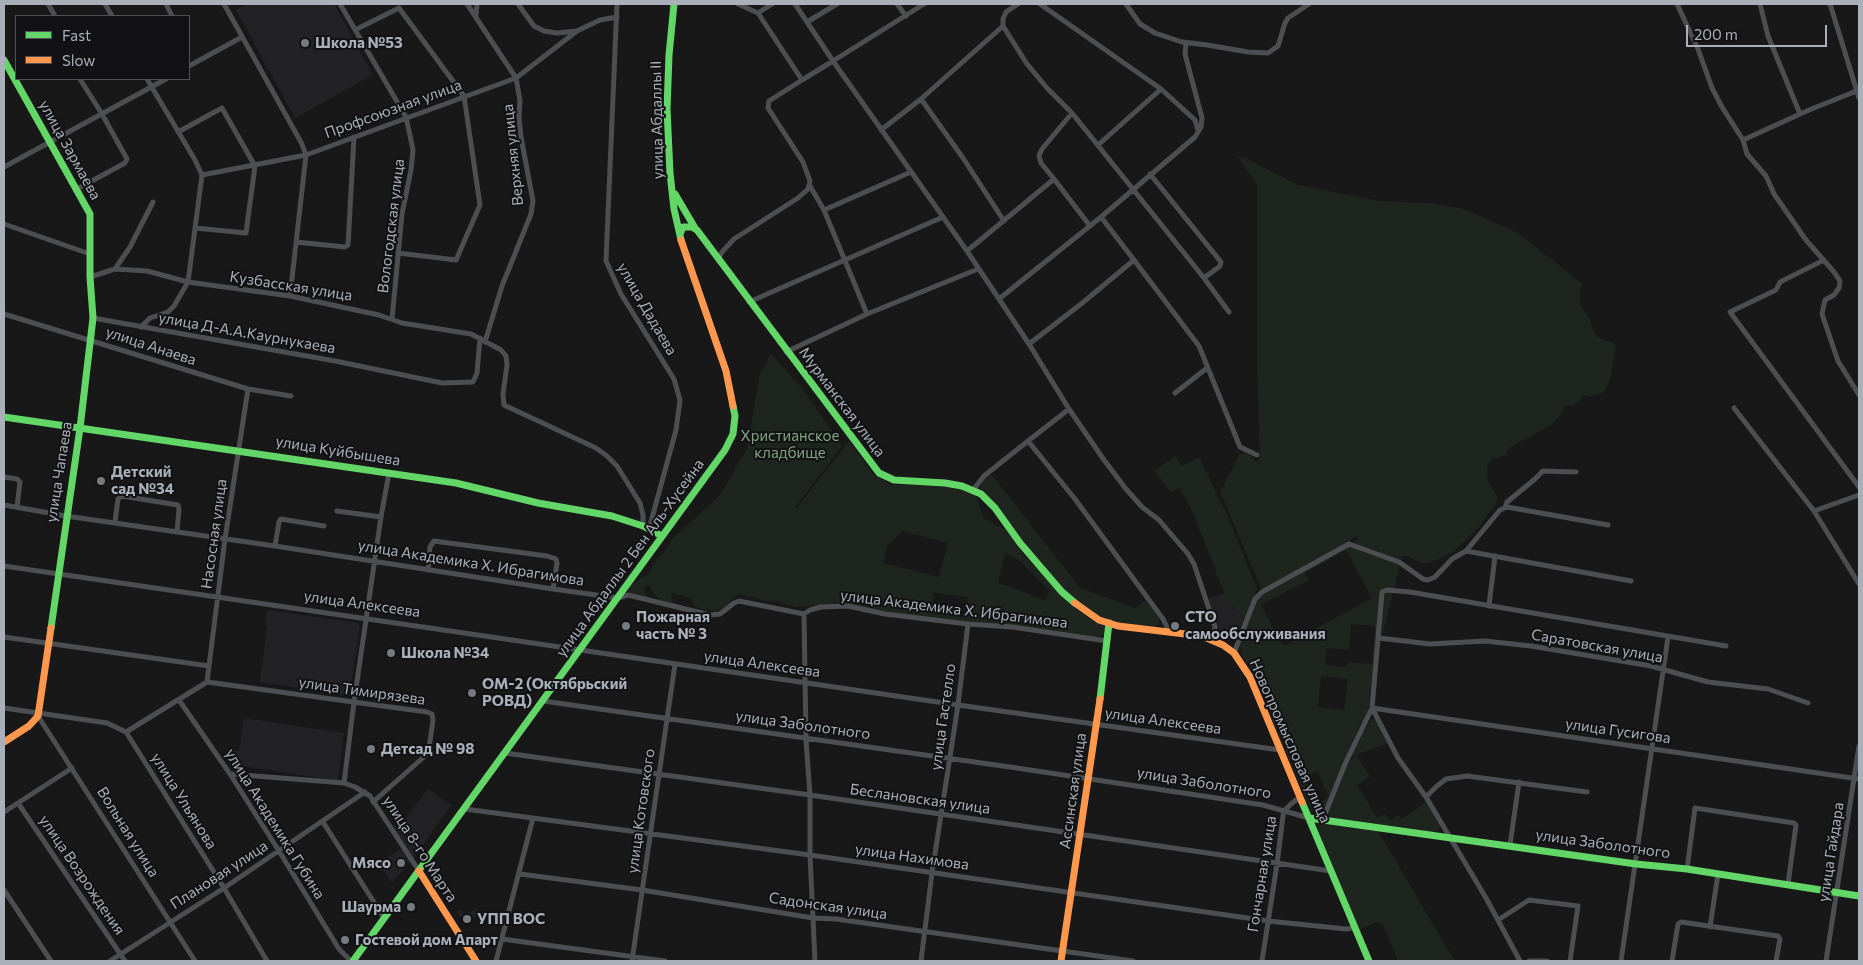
<!DOCTYPE html>
<html>
<head>
<meta charset="utf-8">
<style>
	body { margin:0 }
	#map { position:relative; width:1863px; height:965px; overflow:hidden; background:#181818; font-family:Commissioner,sans-serif }
	canvas { display:block }
	.frame { position:absolute; inset:0; border:5px solid #a9b0b9; pointer-events:none }
	.legend { position:absolute; left:15px; top:15px; width:175px; height:65px; box-sizing:border-box; background:#121214; border:1px solid #4e5156; margin:0; padding:6px 9px; list-style:none; font-size:15px; color:#a9b0b9 }
	.legend li { display:flex; align-items:center; gap:10px; height:25px }
	.legend b { width:25px; border:1px solid #4e5156 }
	.scale { position:absolute; left:1686px; top:25px; width:141px; height:22px; box-sizing:border-box; border:2px solid #a9b0b9; border-top:0; padding-left:6px; font-size:15px; line-height:18px; white-space:nowrap; color:#a9b0b9; -webkit-text-stroke:4px #121214; paint-order:stroke }
</style>
</head>
<body>
<div id="map">
<canvas width="1863" height="965"></canvas>
<div class="frame"></div>
<ul class="legend">
<li><b style="height:6px;background:#63d668"></b>Fast</li>
<li><b style="height:6px;background:#ff974d"></b>Slow</li>
</ul>
<div class="scale">200 m</div>
</div>
<script>
const g = document.querySelector('canvas').getContext('2d');
g.lineJoin = 'round';
function fillPath(path, color) { g.fillStyle = color; g.fill(path, 'evenodd'); }
const shape = rows => new Path2D(rows.map(r => 'M' + r).join(''));
function strokePath(path, color, width, dash) { g.strokeStyle = color; g.lineWidth = width; g.lineCap = dash ? 'butt' : 'round'; g.setLineDash(dash || []); g.stroke(path); }
function label(font, color, halo, rows, align = 'center') {
  g.font = font + ' Commissioner,sans-serif'; g.lineWidth = 4; g.setLineDash([]); g.textBaseline = 'middle'; g.strokeStyle = halo; g.fillStyle = color; for (const [text, x, y, turn = 0] of rows) {
    g.save(); g.translate(x, y); g.rotate((+turn || 0) * Math.PI / 180); g.textAlign = isNaN(turn) ? turn : align; if (halo) g.strokeText(text, 0, 0); g.fillText(text, 0, 0); g.restore();
  }
}
fillPath(shape([
	[247,4,334,4,373,75,295,118,236,10],
	[1224,593,1233,609,1244,619,1237,638,1229,641,1216,638,1216,630,1207,599],
	[267,610,358,623,360,626,349,696,260,682,267,627,265,626],
	[244,718,344,733,338,781,231,764,233,751,239,751],
	[428,789,451,805,416,855,392,883,378,863,405,846,393,827,406,817],
	[477,908,480,914,464,923,457,911,461,909,465,915]
]), '#222224');
fillPath(shape([
	[1237,156,1247,159,1298,185,1379,201,1428,203,1464,209,1518,233,1579,281,1582,284,1580,294,1580,304,1590,320,1594,332,1599,338,1614,343,1616,349,1610,380,1604,392,1591,397,1583,395,1579,402,1573,406,1563,406,1563,412,1551,425,1509,448,1506,455,1497,458,1493,457,1487,468,1488,482,1498,497,1496,503,1479,527,1453,552,1439,559,1426,564,1419,562,1408,556,1402,556,1381,640,1376,646,1375,652,1368,712,1359,727,1323,813,1319,815,1315,815,1311,810,1258,686,1242,655,1240,644,1257,600,1261,596,1358,539,1355,536,1351,541,1266,588,1261,588,1220,492,1240,454,1246,453,1252,456,1256,462,1260,459,1257,366,1257,185],
	[1346,550,1372,598,1283,646,1261,605,1309,580,1305,573],
	[1351,624,1375,626,1372,664,1348,662,1347,667,1325,665,1327,648,1349,650],
	[1321,676,1348,679,1344,710,1318,707],
	[1317,771,1327,794,1326,799,1316,803,1305,777],
	[771,354,803,389,842,446,796,506,797,508,849,441,873,474,891,485,944,485,964,489,975,494,984,518,1007,531,1023,554,1060,593,1104,626,1105,631,1103,635,1095,637,957,622,864,608,844,603,795,607,777,601,766,601,740,594,734,598,722,609,714,611,698,608,694,606,692,599,671,592,673,602,669,603,660,600,655,595,648,585,644,588,647,596,646,598,629,592,628,587,642,577,646,576,656,562,656,559,660,557,673,538,720,495,747,449,760,373],
	[902,531,948,543,939,577,883,563,887,546],
	[1005,553,1020,561,1050,591,1045,601,1012,587,998,583],
	[934,593,968,597,966,615,932,610],
	[1175,456,1182,466,1199,457,1230,521,1257,589,1255,596,1244,619,1239,615,1227,600,1193,513,1180,488,1171,492,1154,471],
	[992,475,1080,588,1136,608,1145,600,1159,618,1159,625,1154,626,1123,624,1103,619,1091,613,1063,590,1042,568,996,505,980,489,982,482],
	[1372,719,1376,719,1387,743,1387,744,1352,756,1363,732],
	[1356,755,1370,777,1357,785,1377,818,1385,814,1390,820,1399,815,1402,819,1426,802,1441,826,1438,831,1432,832,1336,818,1328,815,1328,810,1348,763],
	[1321,822,1377,829,1455,961,1398,961,1383,924,1377,922,1359,930,1318,830,1318,825]
]), '#1e251e');
strokePath(shape([
	[48,4,55,16],
	[105,4,112,16],
	[166,4,172,16],
	[224,4,302,144,306,155,290,296],
	[340,4,406,117,413,150,411,170,402,214,392,319],
	[467,4,516,78,520,101,519,117,521,137,533,201,531,214,502,286,485,342],
	[518,4,534,26,544,31,557,33,577,31],
	[617,4,606,261,621,294,674,379,680,400,676,430,649,529],
	[738,4,758,13,772,4],
	[795,4,833,61,924,4],
	[897,4,906,16],
	[1040,4,1161,89,1195,120,1198,130],
	[1126,4,1140,24,1155,33,1182,42,1207,45,1248,52,1268,53,1278,46,1285,23,1288,18,1309,4],
	[1677,4,1698,49,1712,88,1722,107,1743,140,1747,154,1766,176,1774,194,1806,240,1834,272,1840,281,1839,288,1834,295,1825,300,1822,314,1838,361,1859,395],
	[1760,4,1768,36,1800,114],
	[1830,4,1859,98],
	[758,13,802,80,833,61,967,251,1029,344,1069,409],
	[476,16,477,4],
	[807,22,837,4],
	[355,30,399,8,464,96,480,205,456,260,398,253],
	[189,66,242,37],
	[921,99,1003,26],
	[1072,113,1204,278,1220,266,1221,262,1150,174],
	[881,130,921,99,963,158,1004,221],
	[178,132,222,108,255,166,246,233,195,228],
	[1743,140,1809,110,1859,90],
	[1098,145,1161,89],
	[4,167,166,79],
	[202,175,306,155,516,78,577,31,600,20,617,17],
	[1054,179,1090,226],
	[810,186,824,210,867,314],
	[77,189,125,163,127,159,102,114,80,79],
	[824,210,911,172],
	[4,224,90,254],
	[296,242,345,247,348,245,354,137],
	[967,251,1054,179,1041,163,1039,156,1042,149,1072,113,1047,88,1027,64,1003,26,1003,19,1006,12,1018,4],
	[718,259,722,252,734,239,798,198,808,189,810,181,803,162,768,108,769,101,802,80],
	[1134,260,1199,346,1240,447,1257,455],
	[1824,260,1780,282,1776,290,1730,312,1859,487],
	[115,269,130,247,153,202],
	[90,277,115,269,147,271,188,282,290,296,379,315,402,323,471,334,501,350,506,356,507,365,503,394,504,405,596,448,607,456,617,466,640,503,643,515,643,526],
	[1204,278,1229,312],
	[999,299,1101,217,1195,137,1201,127,1202,118,1185,54,1186,43],
	[749,302,943,217],
	[4,314,248,389,291,396],
	[93,318,335,361,442,383,473,382,477,373,480,338],
	[141,327,150,318,168,312,174,306,188,282,202,175,195,160,147,79],
	[1029,344,1081,304,1134,260,1101,217],
	[786,352,867,314,978,269],
	[1175,393,1207,368],
	[1734,408,1814,511,1859,584],
	[1028,441,1069,409,1104,460,1126,489,1142,507,1159,520,1188,554,1194,564,1215,627,1213,640],
	[4,477,17,479,20,482,17,507],
	[973,490,984,476,1028,441,1075,499,1163,619,1169,631],
	[4,505,66,516,275,546,553,589,618,598,628,595,710,615,720,614,734,603,739,601,804,614,810,610,821,607,848,606,885,614,968,624,1012,627,1107,641],
	[1505,508,1507,502,1535,479,1543,471,1576,472],
	[337,511,381,517],
	[1814,511,1859,495],
	[115,522,118,499,122,496,178,505,179,509,177,532],
	[275,546,279,522,281,519,324,526],
	[1466,551,1500,510,1507,507,1608,525],
	[4,566,958,705,1280,750],
	[428,570,430,547,434,541,547,556,556,559,557,563,553,589],
	[1489,606,1495,556],
	[804,614,806,740,810,795,810,855,815,961],
	[4,637,209,666],
	[1379,638,1430,644,1485,641,1531,646,1651,666,1708,682,1768,689,1808,703],
	[1234,653,1255,599,1262,592,1349,544,1399,562,1423,579,1428,580,1435,577,1452,559,1466,551,1631,581],
	[207,682,427,712,432,714,433,720,429,748,426,755,373,802],
	[207,682,225,539,248,389],
	[179,700,230,774,279,851,339,949,351,961],
	[543,701,1010,767,1263,805,1309,818],
	[4,708,107,723,126,732,224,888,267,961],
	[38,716,195,961],
	[126,732,207,682],
	[505,753,810,795,1331,871],
	[230,774,344,783,355,787,370,796,419,871],
	[344,783,354,702,381,517,389,473],
	[1426,797,1437,786,1446,779,1467,776,1587,792],
	[18,803,125,961],
	[465,809,810,855,1268,921,1346,929,1355,928],
	[4,812,72,768],
	[1323,819,1345,764,1372,708,1859,779],
	[323,822,384,918],
	[1510,845,1519,782],
	[1687,869,1695,808,1794,823,1796,825,1788,884],
	[520,874,642,890,813,918,836,919,1133,961],
	[4,890,51,961],
	[1498,920,1529,900,1578,906,1570,961],
	[1710,927,1718,874],
	[502,939,665,961],
	[110,961,224,888,365,792],
	[496,961,533,818],
	[632,961,675,664],
	[921,961,932,873,958,705,968,624],
	[1262,961,1277,864,1283,816,1284,811,1291,804,1300,797],
	[1520,961,1486,898,1426,797,1398,758,1372,708,1382,592,1387,590,1410,592,1726,646],
	[1529,961,1547,961],
	[1621,961,1668,637],
	[1672,961,1678,924,1681,922,1778,936,1780,939,1776,961],
	[1826,961,1859,746]
]), '#4c4e51', 5);
strokePath(shape([
	[674,4,669,55,667,109,670,173,674,209,681,240],
	[4,60,90,214,90,277,93,318,80,428,51,628],
	[675,194,695,228],
	[680,234,683,227,692,227,697,230,879,473,894,480,945,483,962,486,981,494,995,508,1020,543,1062,592,1075,603],
	[4,417,456,483,538,503,612,516,643,526,662,536],
	[1100,699,1109,623],
	[1302,802,1369,961],
	[1309,818,1636,864,1687,869,1859,896],
	[353,961,725,450,733,434,735,416,733,406]
]), '#63d668', 7);
strokePath(shape([
	[681,240,726,371,733,406],
	[1075,603,1099,620,1118,626,1202,636,1223,645,1234,653,1250,677,1302,802],
	[4,742,29,726,38,716,51,628],
	[419,871,476,961],
	[1061,961,1100,699]
]), '#ff974d', 7);
for (const [x, y, r, color] of [
	[305,43,5,"#767b81"],
	[101,481,5,"#767b81"],
	[626,626,5,"#767b81"],
	[1175,626,5,"#767b81"],
	[391,653,5,"#767b81"],
	[472,693,5,"#767b81"],
	[371,749,5,"#767b81"],
	[401,863,5,"#767b81"],
	[411,907,5,"#767b81"],
	[467,919,5,"#767b81"],
	[345,940,5,"#767b81"]
]) { const dot = new Path2D(); dot.arc(x, y, r, 0, 2 * Math.PI); g.fillStyle = color; g.fill(dot); strokePath(dot, '#121214', 2); }
label('bold 15px', '#a9b0b9', '#121214', [
	["Школа №53",315,43],
	["Детский",111,472],
	["сад №34",111,489],
	["Пожарная",636,617],
	["часть № 3",636,634],
	["СТО",1185,617],
	["самообслуживания",1185,634],
	["Школа №34",401,653],
	["ОМ-2 (Октябрьский",482,684],
	["РОВД)",482,701],
	["Детсад № 98",381,749],
	["Мясо",391,863,"right"],
	["Шаурма",401,907,"right"],
	["УПП ВОС",477,919],
	["Гостевой дом Апарт",355,940]
], 'left');
label('15px', '#a9b0b9', '#121214', [
	["Профсоюзная улица",393,109,-20],
	["улица Абдаллы II",657,120,-91],
	["улица Зармаева",70,150,61],
	["Верхняя улица",513,155,-96],
	["Вологодская улица",391,226,-83],
	["Кузбасская улица",291,286,9],
	["улица Дадаева",647,309,60],
	["улица Д-А.А.Каурнукаева",247,333,10],
	["улица Анаева",151,346,18],
	["Мурманская улица",842,402,53],
	["улица Куйбышева",338,451,9],
	["улица Чапаева",59,472,-81],
	["Насосная улица",214,534,-82],
	["улица Абдаллы 2 Бен Аль-Хусейна",630,558,-54],
	["улица Академика Х. Ибрагимова",471,563,9],
	["улица Алексеева",362,604,8],
	["улица Академика Х. Ибрагимова",954,609,7],
	["Саратовская улица",1597,646,10],
	["улица Алексеева",762,664,8],
	["улица Тимирязева",362,691,8],
	["улица Гастелло",943,717,-82],
	["улица Алексеева",1163,721,8],
	["улица Заболотного",803,725,8],
	["улица Гусигова",1618,731,8],
	["Новопромысловая улица",1290,741,66],
	["улица Заболотного",1204,783,9],
	["Ассинская улица",1073,791,-82],
	["Беслановская улица",920,799,8],
	["улица Ульянова",184,801,58],
	["улица Котовского",641,811,-82],
	["улица Академика Губина",275,824,58],
	["Вольная улица",128,832,58],
	["улица Заболотного",1603,844,8],
	["улица 8-го Марта",420,849,57],
	["улица Гайдара",1831,852,-81],
	["улица Нахимова",912,857,8],
	["Гончарная улица",1262,874,-81],
	["улица Возрождения",82,875,56],
	["Плановая улица",219,875,-33],
	["Садонская улица",828,906,8]
]);
label('15px', '#83a480', '#121214', [
	["Христианское",790,436],
	["кладбище",790,453]
]);
</script>
</body>
</html>
